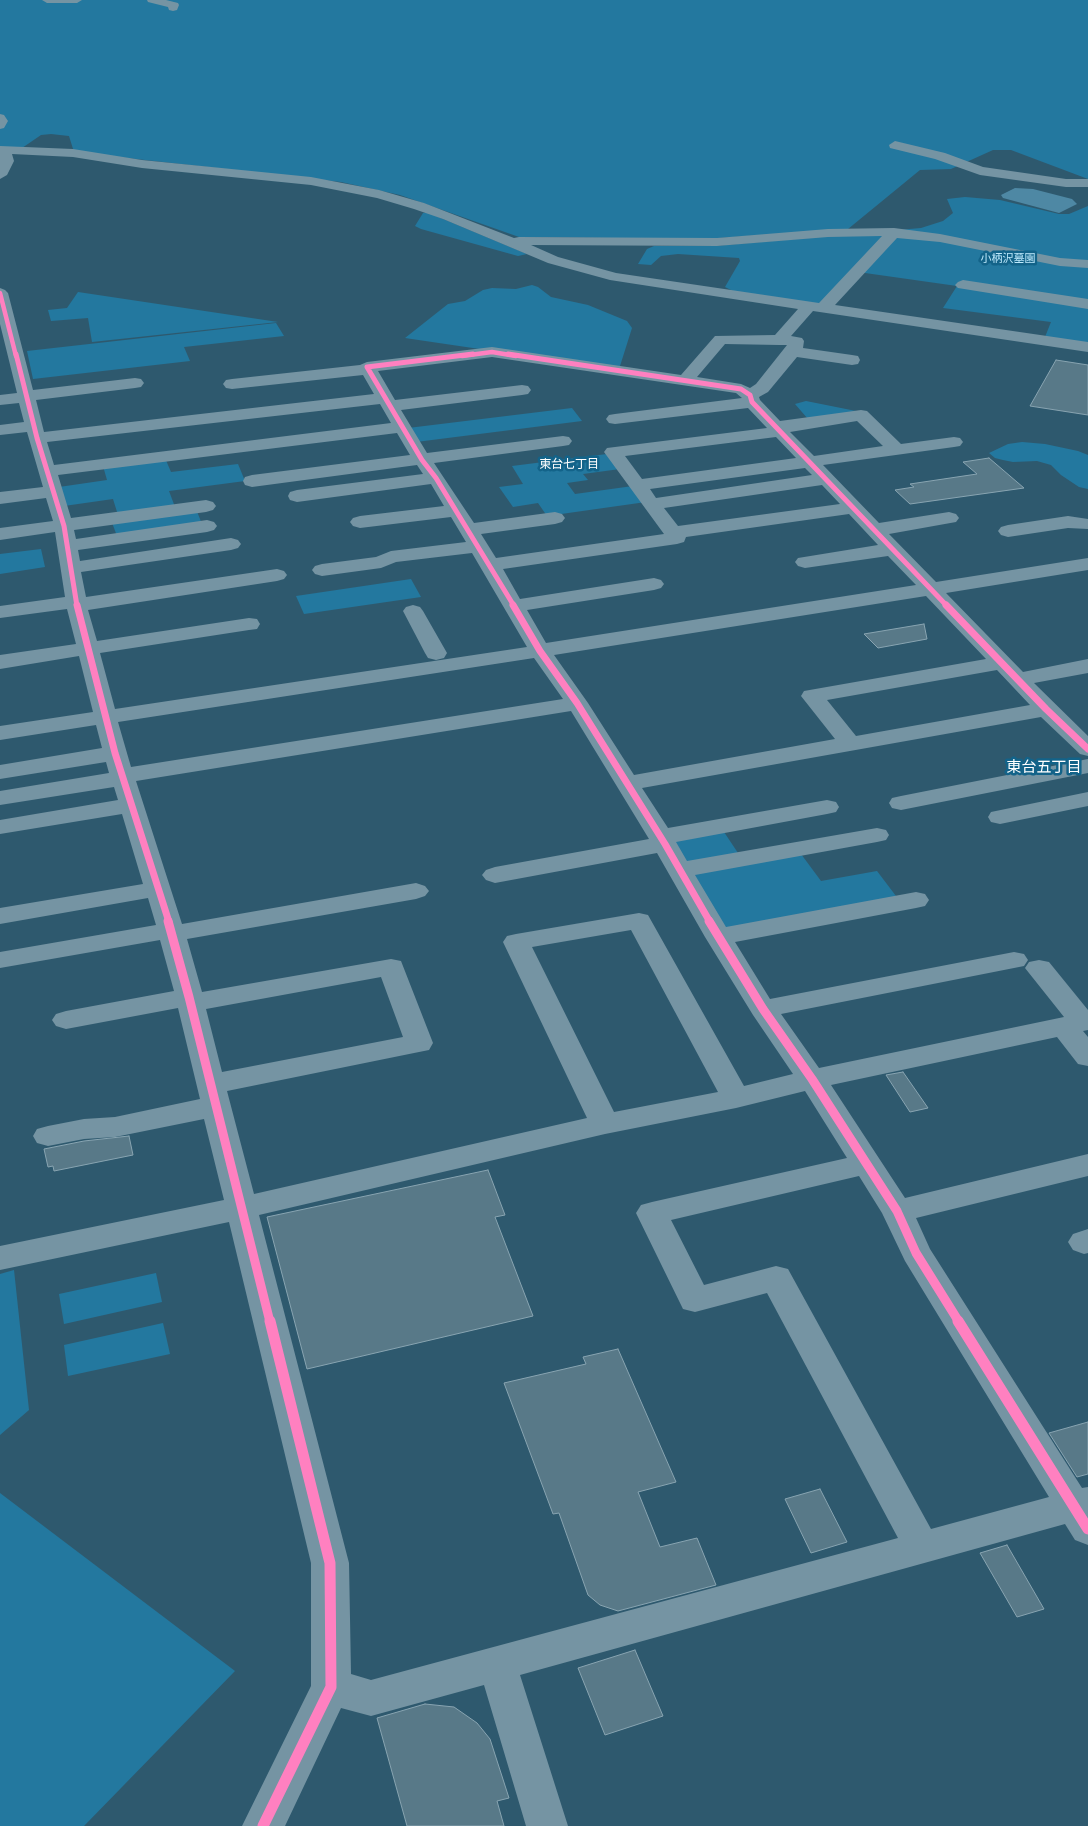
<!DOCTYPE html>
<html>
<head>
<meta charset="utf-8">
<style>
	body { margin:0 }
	canvas { display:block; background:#2e596e }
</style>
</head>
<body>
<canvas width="1088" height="1826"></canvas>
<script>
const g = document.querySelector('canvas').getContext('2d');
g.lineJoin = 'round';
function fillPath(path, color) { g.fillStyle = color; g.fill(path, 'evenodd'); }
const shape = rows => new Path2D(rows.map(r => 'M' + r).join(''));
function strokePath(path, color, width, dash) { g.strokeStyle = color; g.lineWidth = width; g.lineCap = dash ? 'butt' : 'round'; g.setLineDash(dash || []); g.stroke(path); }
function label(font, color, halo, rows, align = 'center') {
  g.font = font + ' "Source Sans 3","Noto Sans JP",sans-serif'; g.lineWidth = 5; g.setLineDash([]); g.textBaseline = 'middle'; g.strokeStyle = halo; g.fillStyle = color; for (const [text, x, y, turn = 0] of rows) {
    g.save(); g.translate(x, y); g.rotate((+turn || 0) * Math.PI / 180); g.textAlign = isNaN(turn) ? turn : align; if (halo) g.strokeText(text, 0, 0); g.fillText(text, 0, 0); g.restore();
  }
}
fillPath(shape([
	[0,0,1088,0,1088,179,1011,150,993,150,951,169,920,170,848,229,705,239,519,237,400,195,341,182,74,152,69,136,51,134,41,135,22,148,0,148],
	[965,197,1000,200,1059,214,1069,214,1088,206,1088,343,1045,337,1051,322,943,308,957,286,851,271,820,304,733,291,725,287,740,261,739,258,678,254,661,256,651,265,638,264,647,249,654,246,715,246,921,228,943,221,953,213,947,199],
	[423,213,429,213,527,254,518,256,421,229,415,226],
	[532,285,538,287,551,297,588,305,627,321,632,328,620,366,615,369,405,338,448,304,465,301,483,290,492,288,516,289],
	[78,292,278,322,92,342,88,318,51,321,48,310,67,308],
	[276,323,284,336,184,347,190,361,33,379,27,351],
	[806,401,861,412,808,419,795,404],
	[572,408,582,421,416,442,408,428],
	[1022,442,1045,444,1078,451,1088,455,1088,489,1079,487,1061,475,1051,465,1037,461,1013,462,1003,460,995,458,989,453,1008,444],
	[607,454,620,469,583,474,588,480,567,483,575,494,633,486,646,502,547,516,538,503,513,507,499,487,523,484,512,466],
	[165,458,171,472,238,464,245,481,169,491,175,507,118,515,113,499,64,506,59,487,107,480,103,466],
	[196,509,202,524,117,536,111,520],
	[41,549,45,567,0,574,0,554],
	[411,579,421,597,304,614,296,596],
	[722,829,738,853,688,862,682,860,669,839],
	[801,854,821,881,877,871,899,900,729,930,724,927,691,878,701,871],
	[14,1270,29,1410,0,1435,0,1274],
	[156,1273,162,1302,64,1324,59,1294],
	[163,1323,170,1354,68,1376,64,1345],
	[0,1493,235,1671,84,1826,0,1826]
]), '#23789f');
fillPath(shape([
	[1015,188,1033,189,1072,199,1077,204,1059,213,1003,198,1001,195]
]), '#4e88a4');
const building = shape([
	[1056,360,1088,365,1088,415,1030,406,1056,360],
	[989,458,1024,488,910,504,895,490,914,487,910,484,977,474,963,462,989,458],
	[924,624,927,639,878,648,864,634,924,624],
	[903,1072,928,1108,910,1112,886,1075,903,1072],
	[129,1136,133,1155,54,1171,53,1166,48,1167,44,1149,84,1141,129,1136],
	[488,1170,505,1215,495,1217,533,1316,307,1369,267,1217,488,1170],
	[618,1349,676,1482,638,1492,660,1547,697,1538,716,1585,618,1611,600,1605,588,1595,559,1513,553,1514,504,1383,586,1364,583,1357,618,1349],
	[1088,1422,1088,1474,1077,1477,1049,1433,1088,1422],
	[820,1489,847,1542,811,1553,785,1499,820,1489],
	[1007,1545,1044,1609,1017,1617,980,1553,1007,1545],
	[635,1650,663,1716,605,1735,578,1668,635,1650],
	[425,1704,454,1707,477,1723,490,1739,509,1798,497,1801,504,1826,407,1826,377,1718,425,1704]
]);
fillPath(building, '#587988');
strokePath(building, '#88a4b1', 1);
fillPath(shape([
	[42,0,82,0,77,3,47,3,42,0],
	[147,0,166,0,178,3,179,5,177,10,173,11,169,10,168,7,148,2,147,0],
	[0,114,4,115,8,121,4,128,0,129,0,114],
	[895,141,945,153,983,167,1066,179,1088,179,1088,187,1066,187,980,175,935,159,890,148,889,145,895,141],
	[0,146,73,149,142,160,311,177,379,190,424,203,514,238,519,237,717,238,828,229,894,228,940,234,1060,258,1088,260,1088,268,1060,266,940,242,897,238,835,305,1088,342,1088,352,813,311,791,336,802,338,804,341,803,348,852,355,858,356,860,360,858,364,852,365,797,357,768,392,759,397,760,400,780,421,861,410,867,411,901,444,954,437,960,438,963,442,960,446,954,447,823,465,879,523,949,512,956,514,959,518,956,522,889,534,936,582,1088,558,1088,570,946,593,1023,672,1088,659,1088,673,1034,683,1088,736,1088,756,1080,754,1041,717,642,788,668,828,827,800,836,802,839,807,836,812,827,814,676,842,687,861,877,828,886,830,889,835,886,840,877,842,695,875,726,927,916,892,925,894,929,900,925,906,916,908,735,942,770,999,1014,952,1024,954,1028,960,1024,966,1014,968,781,1014,819,1068,1064,1017,1025,968,1029,962,1039,960,1049,962,1088,1010,1088,1030,1083,1031,1088,1037,1088,1066,1078,1064,1057,1037,831,1085,905,1198,1088,1154,1088,1176,916,1218,930,1249,1082,1488,1088,1487,1088,1545,1075,1540,1065,1524,520,1675,568,1826,526,1826,484,1685,371,1716,341,1708,285,1826,242,1826,311,1686,311,1563,229,1222,0,1270,0,1246,224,1200,204,1119,115,1137,84,1139,48,1146,37,1143,33,1136,37,1129,48,1126,84,1119,115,1117,200,1099,178,1008,66,1029,56,1026,52,1020,56,1014,66,1011,174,991,160,940,0,968,0,952,156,925,148,898,0,924,0,908,143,884,122,814,0,834,0,820,118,800,114,787,0,805,0,791,109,773,106,762,0,779,0,765,102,748,96,725,0,740,0,726,93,712,79,656,0,669,0,655,76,644,67,609,0,618,0,606,65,597,55,532,0,540,0,528,53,521,46,498,0,504,0,492,43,487,27,432,0,435,0,425,24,422,19,403,0,405,0,395,17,393,0,324,0,288,5,290,8,293,33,390,135,378,141,379,144,383,141,387,135,388,36,400,44,432,374,394,363,375,232,389,226,388,223,384,226,380,232,379,360,365,367,362,492,347,681,375,715,336,775,335,798,309,610,280,548,263,443,219,414,209,377,198,311,185,142,168,73,157,12,154,14,161,7,175,0,179,0,146],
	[882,236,819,303,616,273,558,257,531,245,717,246,828,237,882,236],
	[725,344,779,345,787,345,756,384,750,388,741,384,697,377,725,344],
	[492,357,736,393,742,398,615,414,609,415,606,419,609,423,615,424,748,408,767,428,607,448,604,452,664,534,496,558,481,534,555,524,562,522,565,518,562,514,555,512,474,523,434,463,563,446,569,445,572,441,569,437,563,436,427,453,401,410,522,395,528,394,531,390,528,386,522,385,395,400,378,371,492,357],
	[380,404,391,423,54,465,47,442,380,404],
	[857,421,883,446,814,456,790,432,857,421],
	[397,433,410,455,252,475,245,477,243,481,245,485,252,487,417,465,423,474,297,490,290,492,288,496,290,500,297,502,431,484,444,506,360,516,353,518,350,522,353,526,360,528,451,517,466,542,391,551,376,557,322,564,315,566,312,570,315,574,322,576,381,568,396,562,472,553,527,647,115,709,100,653,249,630,257,629,260,624,257,619,249,618,97,641,88,610,277,581,284,579,287,575,284,571,277,569,86,597,81,572,231,550,238,548,241,544,238,540,231,538,80,561,78,550,207,532,214,530,217,526,214,522,207,520,76,539,74,530,206,512,213,510,216,506,213,502,206,500,71,518,58,475,397,433],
	[776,437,796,458,642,479,625,456,776,437],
	[805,468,812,475,656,498,650,489,805,468],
	[822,485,840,504,678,526,664,508,822,485],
	[849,514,878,545,798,558,795,562,798,566,805,568,888,556,916,585,546,643,527,610,654,590,661,588,664,584,661,580,654,578,520,599,503,569,677,544,684,542,686,537,849,514],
	[926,596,986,659,804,691,801,696,835,739,634,775,588,703,554,655,926,596],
	[534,658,563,699,131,767,118,722,534,658],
	[997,670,1030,705,856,736,827,700,997,670],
	[571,711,649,839,495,867,486,870,482,875,486,880,495,883,657,853,705,937,753,1015,793,1074,744,1086,648,915,639,913,516,934,507,936,503,942,587,1118,254,1194,227,1091,419,1052,429,1050,433,1043,401,961,391,959,202,992,187,939,416,899,425,896,429,891,425,886,416,883,182,924,136,781,571,711],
	[631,930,718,1092,614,1112,532,947,631,930],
	[381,977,403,1037,222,1072,206,1009,381,977],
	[805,1091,847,1158,652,1202,641,1205,636,1213,683,1309,695,1312,767,1293,898,1538,371,1680,351,1674,349,1563,259,1215,605,1134,736,1108,805,1091],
	[859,1176,882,1213,905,1261,1049,1497,931,1529,788,1269,776,1266,704,1285,671,1220,859,1176],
	[963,280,1088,299,1088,309,958,288,955,285,958,282,963,280],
	[1068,516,1088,519,1088,529,1068,528,1008,537,1001,535,998,531,1001,527,1008,525,1068,516],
	[413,605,420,607,423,611,447,653,444,658,436,660,428,658,425,653,403,611,406,607,413,605],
	[1088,759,1088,773,901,810,892,808,889,803,892,798,901,796,1088,759],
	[1088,792,1088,806,1000,824,991,822,988,817,991,812,1088,792],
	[1088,1229,1088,1253,1084,1254,1073,1250,1068,1242,1073,1234,1088,1229]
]), '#7594a3');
strokePath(shape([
	[0,293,16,356],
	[462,356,492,352,516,356]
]), '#ff80c0', 4.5);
strokePath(shape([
	[16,354,37,438,64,526,77,606],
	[473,354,367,367,422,460,436,478,514,606],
	[508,354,741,389,750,395,752,402,947,606]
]), '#ff80c0', 5);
strokePath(shape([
	[77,605,115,753,169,922],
	[513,605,540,651,577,703,665,844,710,922],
	[946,605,1046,709,1088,749]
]), '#ff80c0', 7);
strokePath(shape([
	[168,921,189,997,270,1322],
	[709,921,763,1009,812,1079,897,1211,916,1253,959,1322]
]), '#ff80c0', 9);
strokePath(shape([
	[958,1321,1088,1529],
	[263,1826,331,1687,330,1563,270,1321]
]), '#ff80c0', 11);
label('11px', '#bee9fc', '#136389', [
	["小柄沢墓園",1008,260]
]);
label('12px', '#fff', '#136389', [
	["東台七丁目",569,465]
]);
label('15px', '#fff', '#136389', [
	["東台五丁目",1044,769]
]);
</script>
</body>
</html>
